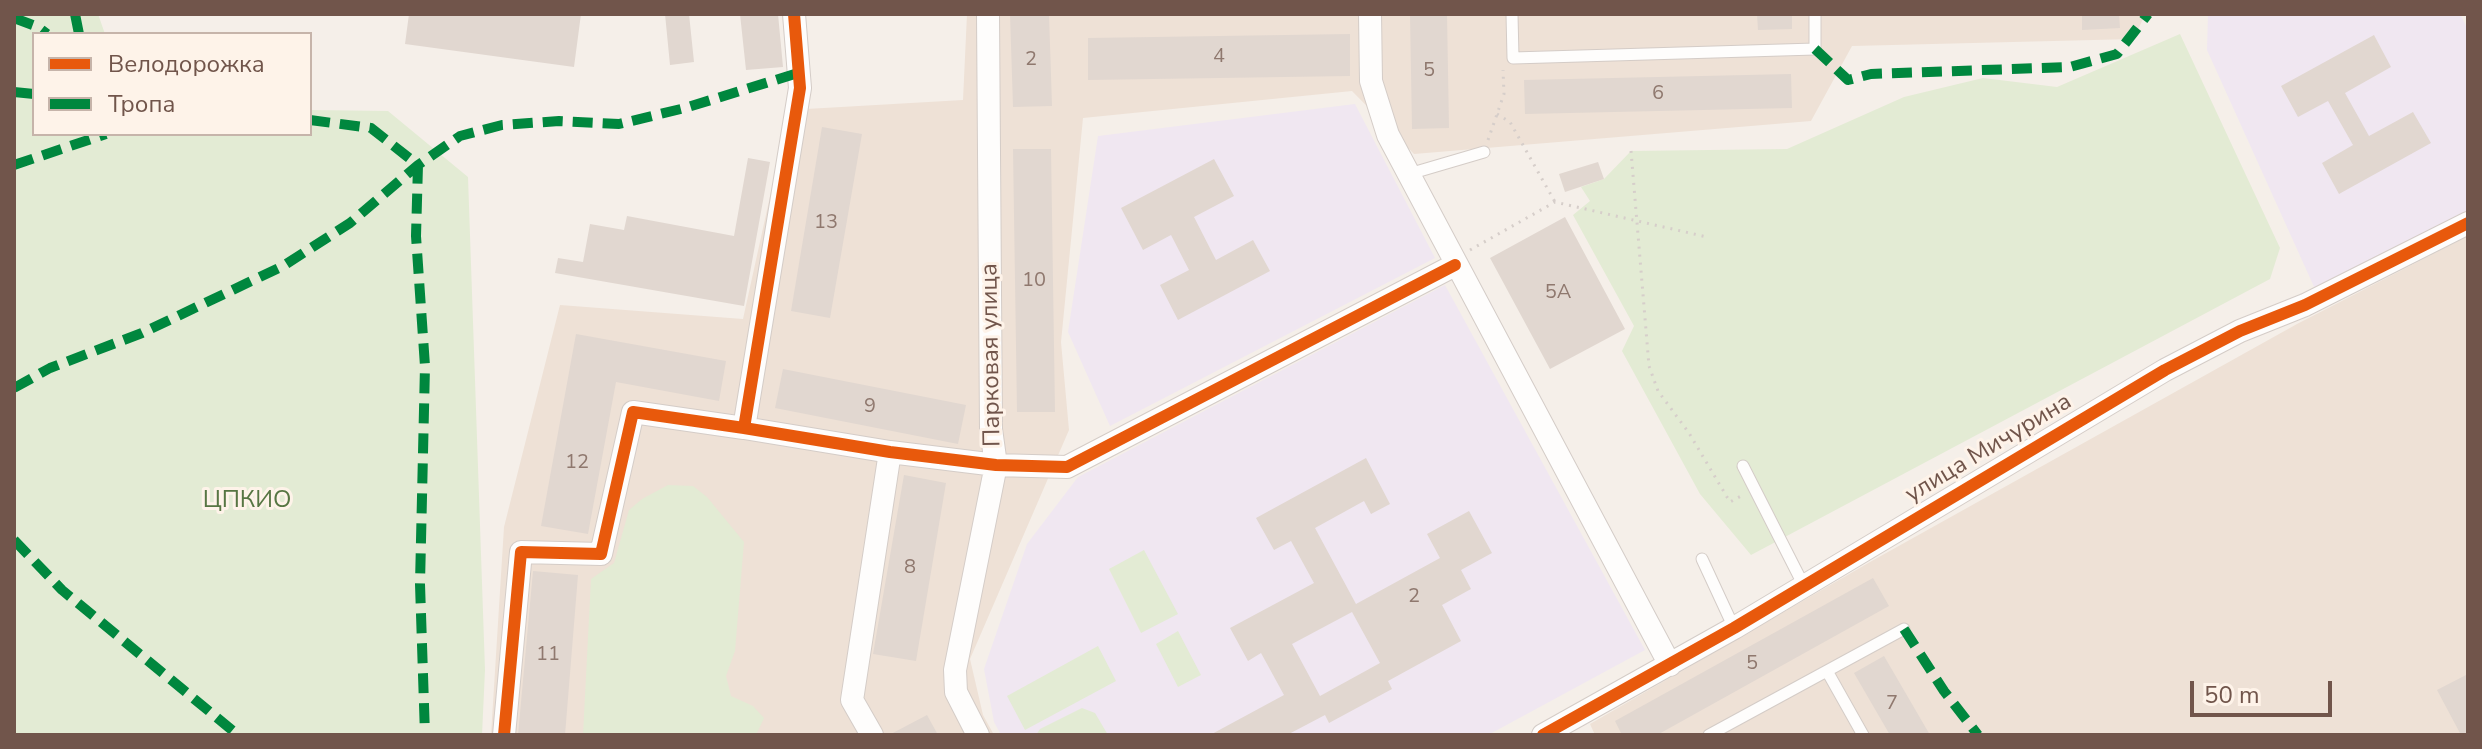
<!DOCTYPE html>
<html>
<head>
<meta charset="utf-8">
<style>
	body { margin:0 }
	#map { position:relative; width:2482px; height:749px; overflow:hidden; background:#f5efe9; font-family:"Nunito Sans",sans-serif }
	canvas { display:block }
	.frame { position:absolute; inset:0; border:16px solid #71554b; pointer-events:none }
	.legend { position:absolute; left:32px; top:32px; width:280px; height:104px; box-sizing:border-box; background:#fef3e9; border:2px solid #c6b4aa; margin:0; padding:10px 14px; list-style:none; font-size:24px; color:#71554b }
	.legend li { display:flex; align-items:center; gap:16px; height:40px }
	.legend b { width:40px; border:2px solid #c6b4aa }
	.scale { position:absolute; left:2190px; top:681px; width:142px; height:36px; box-sizing:border-box; border:4px solid #71554b; border-top:0; padding-left:10px; font-size:24px; line-height:28px; white-space:nowrap; color:#71554b; -webkit-text-stroke:6px #fef3e9; paint-order:stroke }
</style>
</head>
<body>
<div id="map">
<canvas width="2482" height="749"></canvas>
<div class="frame"></div>
<ul class="legend">
<li><b style="height:10px;background:#e8590c"></b>Велодорожка</li>
<li><b style="height:10px;background:#00873e"></b>Тропа</li>
</ul>
<div class="scale">50 m</div>
</div>
<script>
const g = document.querySelector('canvas').getContext('2d');
g.lineJoin = 'round';
function fillPath(path, color) { g.fillStyle = color; g.fill(path, 'evenodd'); }
const shape = rows => new Path2D(rows.map(r => 'M' + r).join(''));
function strokePath(path, color, width, dash) { g.strokeStyle = color; g.lineWidth = width; g.lineCap = dash ? 'butt' : 'round'; g.setLineDash(dash || []); g.stroke(path); }
function label(font, color, halo, rows, align = 'center') {
  g.font = font + ' "Nunito Sans",sans-serif'; g.lineWidth = 6; g.setLineDash([]); g.textBaseline = 'middle'; g.strokeStyle = halo; g.fillStyle = color; for (const [text, x, y, turn = 0] of rows) {
    g.save(); g.translate(x, y); g.rotate((+turn || 0) * Math.PI / 180); g.textAlign = isNaN(turn) ? turn : align; if (halo) g.strokeText(text, 0, 0); g.fillText(text, 0, 0); g.restore();
  }
}
fillPath(shape([
	[967,14,2145,14,2134,39,1852,46,1811,121,1414,154,1352,91,1083,118,1061,342,1069,430,970,659,983,715,994,735,491,735,504,527,560,305,743,319,789,110,963,100],
	[2468,236,2468,735,1595,735,1590,724,1870,562,2297,324]
]), '#eee1d6');
fillPath(shape([
	[2208,14,2460,14,2468,30,2468,210,2315,289,2207,50],
	[1355,104,1435,258,1110,426,1068,332,1098,136],
	[1445,285,1645,650,1488,735,1001,735,994,722,984,669,1027,544,1078,477]
]), '#f0e7f1');
fillPath(shape([
	[14,14,98,14,105,34,34,34,34,134,310,134,310,110,388,111,468,177,485,670,482,735,14,735],
	[2180,34,2280,248,2270,279,1751,555,1700,494,1622,351,1634,326,1573,215,1590,201,1581,187,1604,179,1631,151,1787,149,1904,97,1983,78,2057,87],
	[668,485,693,486,707,497,744,542,735,651,726,676,731,696,753,706,764,718,756,735,583,735,591,579,614,563,629,510,642,499],
	[1144,550,1178,614,1141,633,1109,569],
	[1178,631,1201,675,1178,687,1156,644],
	[1098,646,1116,681,1025,730,1007,696],
	[1082,708,1095,713,1108,735,1036,735,1040,729]
]), '#e3ebd4');
fillPath(shape([
	[409,14,581,14,574,67,405,44],
	[665,14,689,14,694,62,670,65],
	[740,14,778,14,783,67,746,70],
	[1010,14,1049,14,1052,106,1013,107],
	[1410,14,1447,14,1449,128,1412,129],
	[1757,14,1792,14,1792,29,1758,30],
	[2082,14,2119,14,2120,28,2082,30],
	[1350,34,1350,76,1088,80,1088,38],
	[2374,35,2391,67,2345,93,2369,136,2413,112,2431,143,2339,194,2322,163,2353,145,2328,101,2298,117,2281,86],
	[1791,74,1792,108,1525,114,1524,80],
	[822,127,862,134,830,318,791,311],
	[1013,149,1051,149,1055,412,1017,412],
	[748,158,770,162,744,306,555,273,558,258,583,262,590,224,624,230,627,216,734,236],
	[1214,159,1234,196,1194,217,1216,260,1253,240,1270,271,1178,320,1160,285,1189,270,1171,235,1143,250,1121,208],
	[1598,162,1604,179,1565,192,1559,174],
	[1565,217,1625,329,1550,369,1490,258],
	[576,334,726,361,719,401,616,382,588,534,541,526],
	[783,369,966,405,958,444,775,408],
	[1366,458,1390,504,1371,514,1364,501,1315,528,1356,604,1440,558,1427,534,1469,511,1492,553,1461,570,1471,589,1442,605,1461,641,1388,681,1392,689,1329,723,1325,715,1287,735,1210,735,1284,695,1261,653,1248,661,1230,628,1314,583,1291,541,1274,550,1256,518],
	[1352,612,1380,663,1320,696,1292,644],
	[904,475,946,483,916,661,873,654],
	[533,571,578,575,565,735,518,735],
	[1873,578,1889,606,1657,735,1622,735,1615,721],
	[1884,656,1930,735,1890,735,1854,673],
	[2468,674,2468,735,2461,735,2437,690],
	[927,715,938,735,889,735]
]), '#e1d7d0');
const service = shape([
	[1512,14,1513,58,1815,49,1815,14],
	[1409,174,1484,152],
	[1743,466,1804,586],
	[1702,559,1734,628],
	[1827,671,1863,735],
	[1709,735,1904,629]
]);
const minor = shape([
	[1370,14,1371,81,1388,135,1670,665],
	[744,428,890,452,996,465,1067,467,1455,265],
	[504,735,521,552,601,554,633,412,744,428,800,88,794,14],
	[872,735,852,700,890,452],
	[978,735,956,692,955,670,996,465,991,429,988,14],
	[1543,735,1734,628,2165,370,2240,331,2305,305,2468,223]
]);
strokePath(service, '#d4ccc7', 13);
strokePath(minor, '#d4ccc7', 24);
strokePath(shape([
	[1497,114,1510,122,1555,202],
	[1488,140,1504,94,1503,70],
	[1631,151,1649,366,1658,391,1689,433,1730,502,1743,495],
	[1470,250,1555,202,1707,237]
]), '#d6ceca', 3, [2, 6]);
strokePath(service, '#fefdfc', 11);
strokePath(minor, '#fefdfc', 22);
strokePath(shape([
	[75,14,79,34],
	[14,18,38,27,47,34],
	[1815,49,1848,80,1871,74,2070,67,2117,54,2148,14],
	[14,92,34,94],
	[310,120,371,128,418,165,416,236,425,366,420,584,425,735],
	[14,165,106,134],
	[14,388,50,368,142,333,283,266,350,223,418,165,460,136,502,125,559,121,619,124,685,108,798,73],
	[14,540,62,590,238,735],
	[1904,629,1944,691,1978,735]
]), '#00873e', 10, [20, 10]);
strokePath(shape([
	[744,428,890,452,996,465,1067,467,1455,265],
	[504,735,521,552,601,554,633,412,744,428,800,88,794,14],
	[1543,735,1734,628,2165,370,2240,331,2305,305,2468,223]
]), '#e8590c', 12);
label('20px', '#8f786e', null, [
	["4",1219,57],
	["2",1031,60],
	["5",1429,71],
	["6",1658,94],
	["13",826,223],
	["10",1034,281],
	["5А",1558,293],
	["9",870,407],
	["12",577,463],
	["8",910,568],
	["2",1414,597],
	["11",548,655],
	["5",1752,664],
	["7",1892,704]
]);
label('24px', '#71554b', '#fef3e9', [
	["Парковая улица",992,355,-91],
	["улица Мичурина",1989,449,-31]
]);
label('24px', '#577643', '#fef3e9', [
	["ЦПКИО",247,501]
]);
</script>
</body>
</html>
